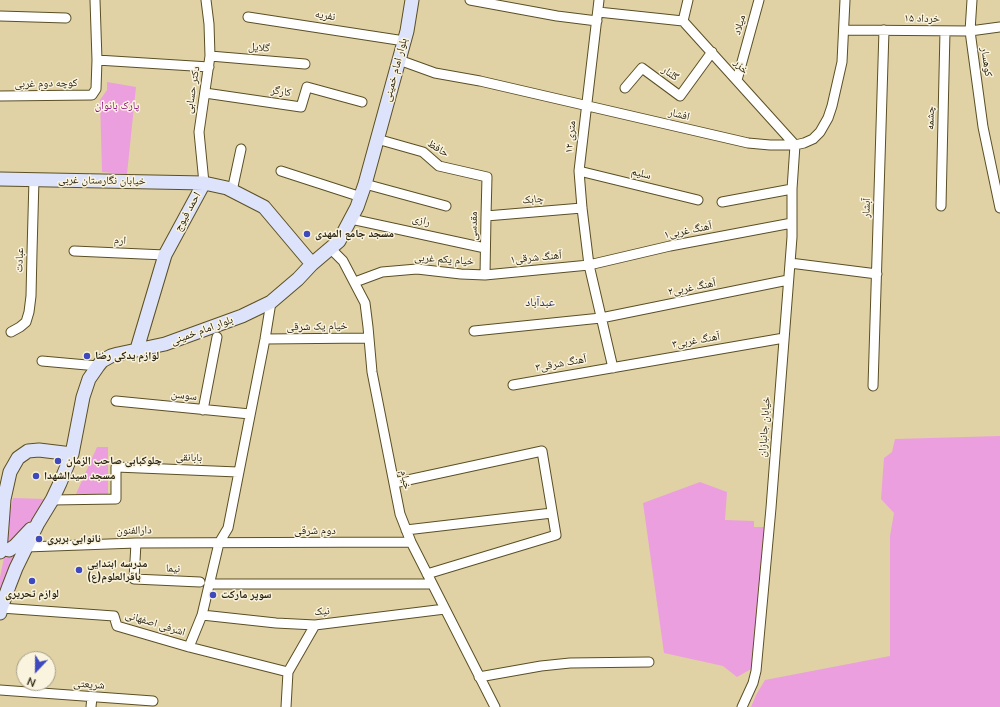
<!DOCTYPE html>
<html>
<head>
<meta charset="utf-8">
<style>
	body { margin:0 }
	#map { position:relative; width:1000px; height:707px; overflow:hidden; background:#e0d2a5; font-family:"Nunito Sans",sans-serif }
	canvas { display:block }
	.north { position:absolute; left:16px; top:651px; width:40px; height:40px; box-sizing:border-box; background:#faf3dd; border:1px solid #a6a08c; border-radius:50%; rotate:202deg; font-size:11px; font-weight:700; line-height:16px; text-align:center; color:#292312 }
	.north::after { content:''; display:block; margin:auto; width:14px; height:18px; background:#3d49bd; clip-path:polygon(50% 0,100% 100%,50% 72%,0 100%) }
</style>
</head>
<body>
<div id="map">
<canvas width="1000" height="707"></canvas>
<div class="north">N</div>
</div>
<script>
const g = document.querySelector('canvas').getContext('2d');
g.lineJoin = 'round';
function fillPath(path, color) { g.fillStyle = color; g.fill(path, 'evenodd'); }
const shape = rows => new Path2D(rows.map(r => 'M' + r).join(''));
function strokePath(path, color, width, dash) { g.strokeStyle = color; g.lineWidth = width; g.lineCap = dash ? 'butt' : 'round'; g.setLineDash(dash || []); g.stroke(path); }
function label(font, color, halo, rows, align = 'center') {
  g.font = font + ' "Nunito Sans","Noto Naskh Arabic",sans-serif'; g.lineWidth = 3; g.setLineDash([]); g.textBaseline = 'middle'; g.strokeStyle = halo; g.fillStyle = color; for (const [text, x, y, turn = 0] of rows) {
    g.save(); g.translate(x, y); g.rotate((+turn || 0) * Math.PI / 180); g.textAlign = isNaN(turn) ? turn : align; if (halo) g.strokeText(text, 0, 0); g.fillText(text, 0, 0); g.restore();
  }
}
fillPath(shape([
	[107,82,136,87,127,174,102,172,100,100,107,90],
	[1000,436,1000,707,751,707,756,695,765,680,890,656,890,536,894,513,881,499,884,458,892,452,895,439],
	[97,447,108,447,108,495,76,494],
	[700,482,727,492,725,520,754,521,754,527,765,527,753,668,737,677,723,666,664,653,643,503],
	[13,498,46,499,31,522,19,536,5,545,8,518],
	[23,541,0,594,0,577,5,553]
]), '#eb9fde');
const street = shape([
	[470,0,557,16,597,21],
	[599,0,579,171,582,208,589,265,613,368],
	[688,0,683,21,795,145],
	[972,0,970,31,983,127,1000,208],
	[598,12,683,21],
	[0,16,66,18],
	[248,17,398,40],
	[844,30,970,31,1000,27],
	[210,56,305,64],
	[97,60,209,67],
	[399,60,435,73,480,81,748,143,770,145,795,145,804,143,813,139,820,132,828,118,832,106,842,62,845,0],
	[737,80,759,0],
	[625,88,642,68,680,96,712,52],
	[205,93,301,107,307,87,362,102],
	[0,96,92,95,96,89,97,60,95,0],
	[377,139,423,152,439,166,487,177,486,216,485,275],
	[281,171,355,195],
	[579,171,698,200],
	[204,183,199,132,210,56,209,24,206,0],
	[365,184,446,206],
	[232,191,241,149],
	[722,202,792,189],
	[941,206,945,31],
	[486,216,582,208],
	[351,219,485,248],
	[330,248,343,261,365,303,368,327,372,372,400,514,411,542,495,707],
	[74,251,165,255],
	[790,263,877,274],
	[355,282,382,272,417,269,461,274,485,275,589,265,670,246,792,223],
	[474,331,601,318,788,280],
	[11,332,20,327,26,322,29,312,31,296,32,252,34,179],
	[265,339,369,338],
	[42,361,98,366],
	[513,385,784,338],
	[873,386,884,30],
	[116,401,250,414],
	[203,410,217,337],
	[394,483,542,451,556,535,427,574],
	[52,500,116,499,116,467,238,472],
	[406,530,552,513],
	[136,543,134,579,200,582],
	[26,547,136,543,411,542],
	[209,584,432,584],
	[1,608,114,616,117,626,189,647,288,672],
	[202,615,276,623,315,625,445,609],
	[189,647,202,615,219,543,228,528,265,339,271,302],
	[479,677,541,666,570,663,649,662],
	[0,690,153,701],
	[91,707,92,697],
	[286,707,288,672,315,625],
	[742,707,753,683,756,671,771,508,790,263,792,237,792,189,795,145]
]);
const secondary = shape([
	[0,179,204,183,227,188,264,207,312,264],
	[137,349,165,255,204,183],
	[1,546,4,549,9,550,15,546,31,529],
	[0,552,4,499,10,472,18,458,28,451,39,450,72,454],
	[0,613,1,608,9,586,16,568,38,523,52,500,60,483,72,454,83,397,89,379,98,366,102,361,111,356,118,354,165,344,242,316,271,302,298,279,312,264,339,241,357,207,365,184,407,31,412,0]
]);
strokePath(street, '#5b4f25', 11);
strokePath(secondary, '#5b4f25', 15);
strokePath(street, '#fff', 9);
strokePath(secondary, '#dde3fa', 13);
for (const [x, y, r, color] of [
	[307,234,4,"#3d49bd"],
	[87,356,4,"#3d49bd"],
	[58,461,4,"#3d49bd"],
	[36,476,4,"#3d49bd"],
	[39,539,4,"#3d49bd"],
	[79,570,4,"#3d49bd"],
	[32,581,4,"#3d49bd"],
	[213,595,4,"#3d49bd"]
]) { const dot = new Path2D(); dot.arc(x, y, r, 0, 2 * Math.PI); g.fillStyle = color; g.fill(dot); strokePath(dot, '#faf3dd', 1.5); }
label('11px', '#292312', '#faf3dd', [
	["نفریه",325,16,9],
	["۱۵ خرداد",922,19,1],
	["میلاد",740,25,-74],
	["گلایل",259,48,5],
	["کوهسار",986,62,82],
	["خزر",741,67,48],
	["بلوار امام خمینی",396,70,-75],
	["گلنار",670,74,36],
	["کوچه دوم غربی",46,84,-1],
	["دکتر حسابی",193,90,-81],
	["کارگر",281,92,8],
	["افشار",679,115,13],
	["چشمه",931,118,-89],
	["۱۲ متری",571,137,-84],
	["حافظ",438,149,31],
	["سلیم",641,174,14],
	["خیابان نگارستان غربی",102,181,1],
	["چابک",533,200,-5],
	["آبشار",867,208,-88],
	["احمد فیوج",188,212,-61],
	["رازی",421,221,13],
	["مقدسی",474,226,-89],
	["آهنگ غربی۱",688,231,-11],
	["ارم",120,241,3],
	["آهنگ شرقی۱",536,258,-5],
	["عبادت",20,260,-88],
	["خیام یکم غربی",444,260,4],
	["آهنگ غربی۲",692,288,-11],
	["خیام یک شرقی",317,327,-1],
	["بلوار امام خمینی",202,331,-20],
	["آهنگ غربی۳",696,341,-10],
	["آهنگ شرقی۳",561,364,-10],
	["سوسن",184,396,6],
	["خیابان جانبازان",765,427,-86],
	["بابانقی",189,458,2],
	["خیام",405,480,79],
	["دارالفنون",134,531,-1],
	["دوم شرقی",315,531],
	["نیما",173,569,2],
	["نیک",322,612,-5],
	["اشرفی اصفهانی",155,624,17],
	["شریعتی",89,685,4]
]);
label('11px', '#88097d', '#faf3dd', [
	["پارک بانوان",117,106]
]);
label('bold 11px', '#292312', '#faf3dd', [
	["مسجد جامع المهدی",315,234],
	["لوازم یدکی رضا",95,356],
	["چلوکبابی صاحب الزمان",66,461],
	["مسجد سیدالشهدا",44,476],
	["نانوایی بربری",47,539],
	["مدرسه ابتدایی",87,564],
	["باقرالعلوم(ع)",87,577],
	["لوازم تحریری",32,594,"center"],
	["سوپر مارکت",221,595]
], 'left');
label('12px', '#1e265e', '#faf3dd', [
	["عبدآباد",540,303]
]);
</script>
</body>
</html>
